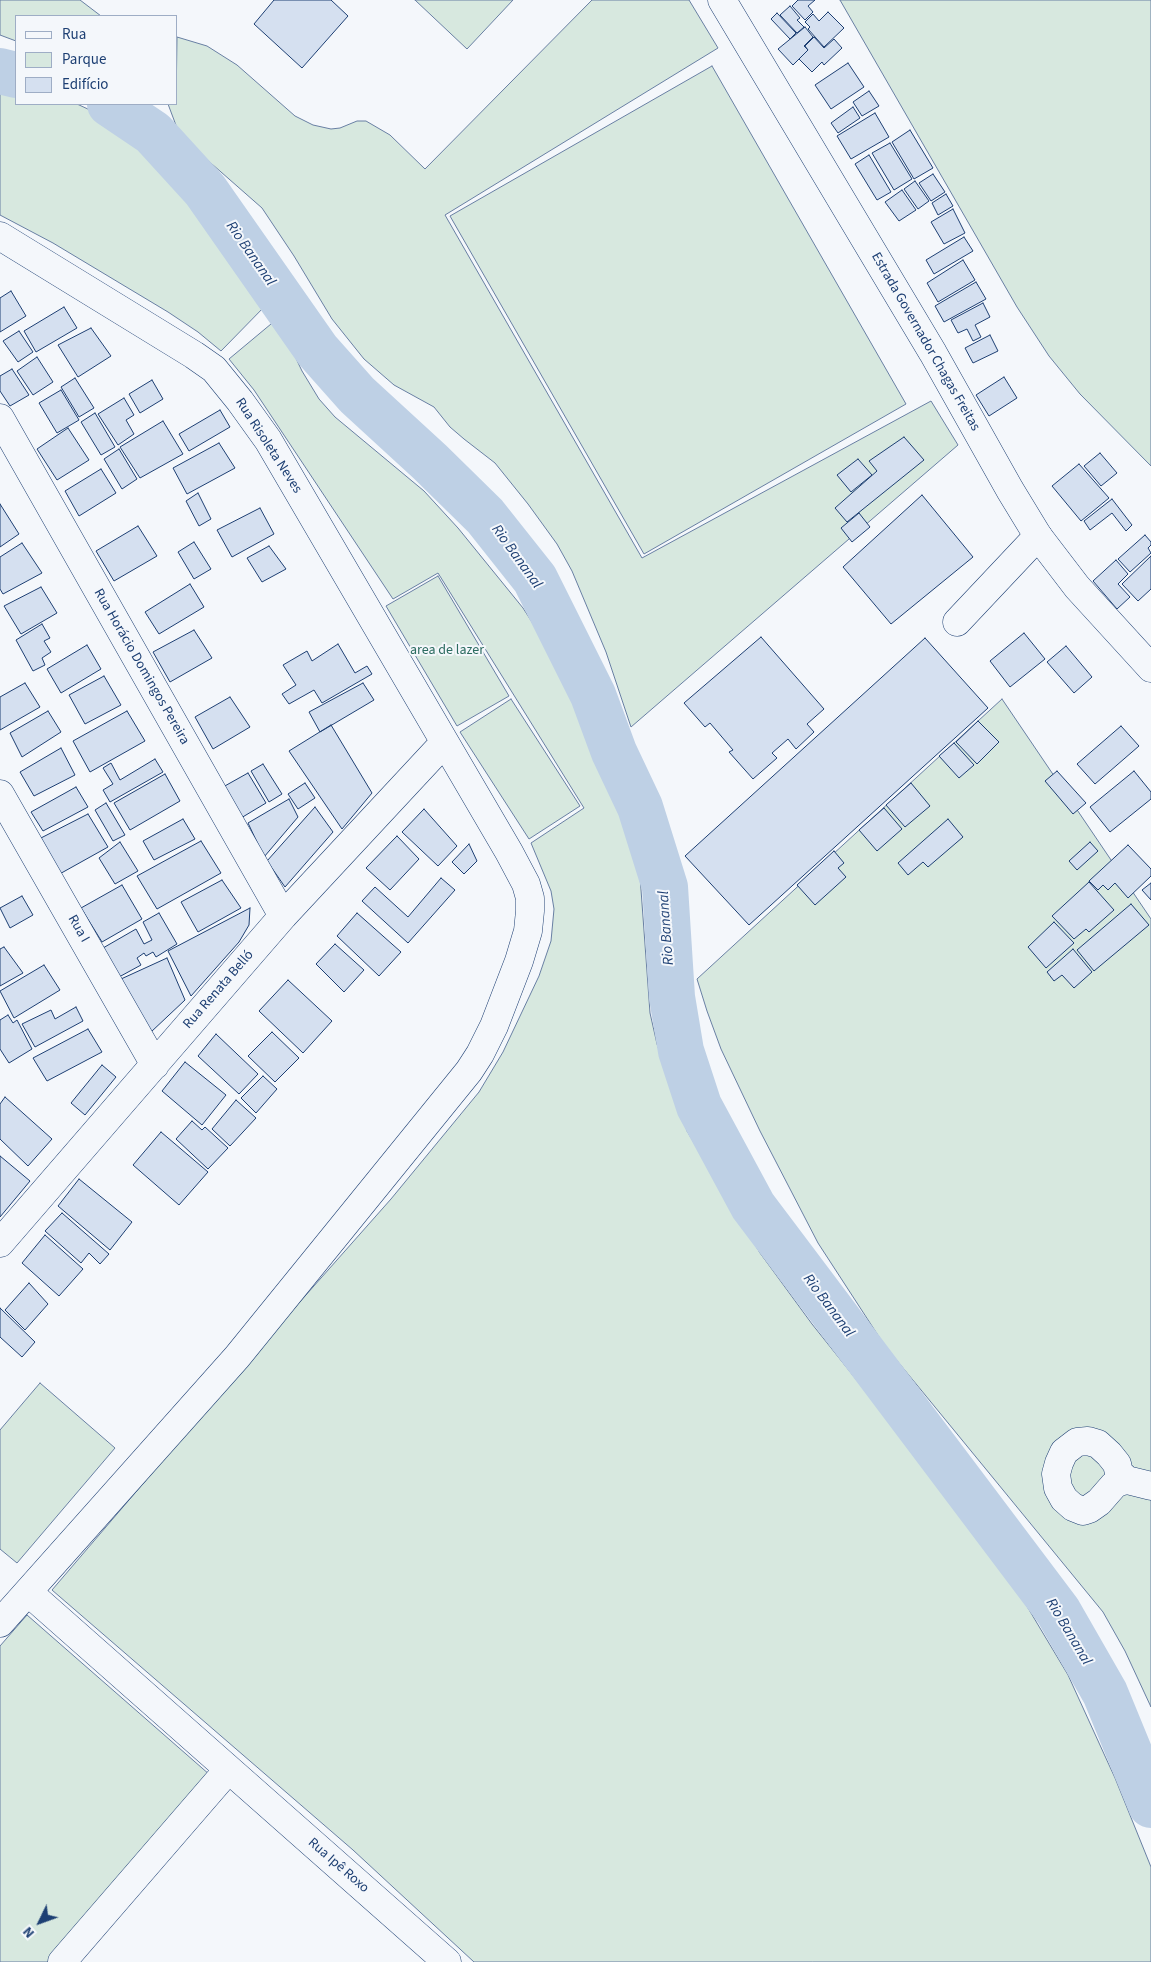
<!DOCTYPE html>
<html>
<head>
<meta charset="utf-8">
<style>
	body { margin:0 }
	#map { position:relative; width:1151px; height:1962px; overflow:hidden; background:#f4f7fb; font-family:"Source Sans 3",sans-serif }
	canvas { display:block }
	.legend { position:absolute; left:15px; top:15px; width:162px; height:90px; box-sizing:border-box; background:#f4f7fb; border:1px solid #9eadc5; margin:0; padding:6px 9px; list-style:none; font-size:15px; color:#1d3f73 }
	.legend li { display:flex; align-items:center; gap:10px; height:25px }
	.legend b { width:25px; border:1px solid #9eadc5 }
	.north { position:absolute; left:15px; top:1897px; width:50px; height:50px; -webkit-text-stroke:4px #f4f7fb; paint-order:stroke; rotate:228deg; font-size:14px; font-weight:700; line-height:20px; text-align:center; color:#1d3f73 }
	.north::after { content:''; display:block; margin:auto; width:18px; height:22px; background:#1d3f73; clip-path:polygon(50% 0,100% 100%,50% 72%,0 100%) }
</style>
</head>
<body>
<div id="map">
<canvas width="1151" height="1962"></canvas>
<ul class="legend">
<li><b style="height:6px;background:#f4f7fb"></b>Rua</li>
<li><b style="height:14px;background:#d7e8df"></b>Parque</li>
<li><b style="height:14px;background:#d5e0f0"></b>Edifício</li>
</ul>
<div class="north">N</div>
</div>
<script>
const g = document.querySelector('canvas').getContext('2d');
g.lineJoin = 'round';
function fillPath(path, color) { g.fillStyle = color; g.fill(path, 'evenodd'); }
const shape = rows => new Path2D(rows.map(r => 'M' + r).join(''));
function strokePath(path, color, width, dash) { g.strokeStyle = color; g.lineWidth = width; g.lineCap = dash ? 'butt' : 'round'; g.setLineDash(dash || []); g.stroke(path); }
function label(font, color, halo, rows, align = 'center') {
  g.font = font + ' "Source Sans 3",sans-serif'; g.lineWidth = 4; g.setLineDash([]); g.textBaseline = 'middle'; g.strokeStyle = halo; g.fillStyle = color; for (const [text, x, y, turn = 0] of rows) {
    g.save(); g.translate(x, y); g.rotate((+turn || 0) * Math.PI / 180); g.textAlign = isNaN(turn) ? turn : align; if (halo) g.strokeText(text, 0, 0); g.fillText(text, 0, 0); g.restore();
  }
}
const green = shape([
	[0,0,80,0,101,16,16,16,16,41,0,35,0,0],
	[415,0,513,0,467,49,415,0],
	[592,0,689,0,718,48,445,215,642,558,931,401,958,445,631,727,606,652,572,571,557,544,528,504,495,463,464,439,450,427,434,407,394,385,364,359,332,319,294,256,262,208,188,143,177,128,168,104,176,104,177,37,207,46,237,65,295,116,313,125,331,129,340,128,357,121,366,121,390,135,425,169,592,0],
	[840,0,1151,0,1151,466,1080,394,1049,356,1017,307,840,0],
	[712,66,906,404,644,554,450,216,712,66],
	[0,79,16,84,16,104,77,104,103,116,149,150,170,170,187,191,267,304,221,351,198,332,168,312,53,243,0,215,0,79],
	[277,319,302,371,319,399,335,417,424,491,458,528,523,608,551,652,601,743,631,832,640,876,650,1013,657,1044,687,1131,760,1253,812,1324,976,1530,1025,1603,1068,1675,1115,1778,1151,1867,1151,1962,474,1962,353,1850,52,1590,259,1348,391,1199,479,1092,503,1052,539,976,551,941,554,909,551,891,531,843,584,808,438,573,393,599,254,390,229,359,277,319],
	[438,576,509,696,457,726,386,606,438,576],
	[511,699,580,806,529,839,460,732,511,699],
	[1002,699,1151,919,1151,1707,1125,1651,1103,1612,885,1346,818,1243,760,1131,721,1049,707,1011,697,979,1002,699],
	[40,1383,115,1448,17,1563,0,1549,0,1430,40,1383],
	[27,1615,210,1775,52,1962,0,1962,0,1646,27,1615]
]);
fillPath(green, '#d7e8df');
strokePath(green, '#687fa3', 1);
strokePath(shape([
	[0,71,16,75],
	[110,104,153,133,205,190,317,350,357,395,430,462,485,516,535,579,593,695,614,752,640,807,665,887,672,997,681,1051,699,1106,753,1206,1058,1611,1105,1693,1151,1805]
]), '#bed0e5', 46);
const building = shape([
	[274,0,331,0,348,16,302,68,254,24,274,0],
	[798,0,815,0,808,6,813,12,805,20,792,6,798,0],
	[790,6,800,18,797,20,804,27,797,33,780,15,790,6],
	[828,12,844,28,824,47,808,29,810,27,805,22,813,14,819,21,828,12],
	[777,13,796,33,790,39,771,19,777,13],
	[805,27,813,37,804,46,808,50,793,65,778,49,805,27],
	[814,37,824,48,834,39,842,48,824,65,822,62,812,72,799,59,808,50,805,46,814,37],
	[848,63,864,87,831,109,815,85,848,63],
	[869,91,879,106,862,116,853,102,869,91],
	[853,107,860,118,838,133,831,123,853,107],
	[875,113,889,137,851,159,837,136,875,113],
	[910,130,933,168,914,179,892,142,910,130],
	[890,143,912,179,894,190,872,153,890,143],
	[869,155,891,192,877,200,855,164,869,155],
	[933,174,945,192,931,201,919,183,933,174],
	[915,181,929,201,918,209,904,189,915,181],
	[902,190,916,210,899,221,885,202,902,190],
	[946,194,953,206,938,215,932,203,946,194],
	[953,209,965,233,944,244,931,222,953,209],
	[964,237,973,251,934,274,926,260,964,237],
	[963,260,975,280,938,302,927,283,963,260],
	[976,282,986,299,944,322,935,306,976,282],
	[11,291,26,316,0,332,0,298,11,291],
	[983,303,990,317,975,325,981,337,973,341,967,329,958,333,951,320,983,303],
	[64,307,77,328,36,352,24,331,64,307],
	[91,328,111,356,78,377,58,345,91,328],
	[19,331,33,352,18,362,3,341,19,331],
	[990,335,998,351,973,363,965,348,990,335],
	[37,357,53,382,33,395,17,371,37,357],
	[12,369,29,395,10,406,0,391,0,376,12,369],
	[1004,377,1017,398,989,416,976,395,1004,377],
	[75,378,94,408,79,417,61,387,75,378],
	[152,380,163,399,140,413,129,394,152,380],
	[61,390,79,420,57,433,39,403,61,390],
	[124,398,134,415,126,420,134,434,118,445,98,414,124,398],
	[220,410,230,427,189,451,179,434,220,410],
	[95,413,115,447,101,455,81,422,95,413],
	[163,421,183,454,140,478,120,447,163,421],
	[68,428,89,460,57,480,37,449,68,428],
	[904,437,924,460,847,522,835,508,877,471,869,461,904,437],
	[219,443,235,468,187,494,173,468,219,443],
	[119,449,137,479,122,489,104,459,119,449],
	[1100,453,1117,473,1101,486,1084,466,1100,453],
	[858,459,872,475,851,492,837,475,858,459],
	[1079,464,1109,498,1081,521,1052,486,1079,464],
	[101,469,116,493,79,516,65,491,101,469],
	[198,493,211,519,199,526,186,501,198,493],
	[922,495,973,557,891,624,843,567,922,495],
	[1112,499,1132,525,1126,531,1112,513,1090,530,1084,521,1112,499],
	[0,504,19,534,0,547,0,504],
	[260,508,274,534,232,557,217,530,260,508],
	[859,513,870,527,852,542,841,528,859,513],
	[138,526,157,556,114,581,96,551,138,526],
	[1145,535,1151,542,1151,545,1148,548,1151,553,1130,572,1118,559,1145,535],
	[194,542,211,569,194,579,178,552,194,542],
	[22,543,42,573,3,594,0,589,0,557,22,543],
	[269,546,286,569,262,582,247,558,269,546],
	[1151,556,1151,589,1138,601,1122,584,1151,556],
	[1116,560,1128,574,1118,584,1130,597,1117,609,1093,581,1116,560],
	[190,584,204,607,159,634,145,612,190,584],
	[41,587,57,613,21,634,4,606,41,587],
	[42,624,50,638,44,641,51,652,42,658,45,665,33,671,16,640,42,624],
	[194,630,212,658,170,682,153,652,194,630],
	[1024,633,1045,659,1010,687,990,661,1024,633],
	[761,637,824,709,807,724,814,732,796,749,788,739,772,753,777,758,753,779,729,752,733,750,710,723,705,727,684,703,761,637],
	[925,638,988,708,749,925,685,856,925,638],
	[338,644,355,673,367,666,372,674,322,703,314,690,289,704,282,694,296,685,283,665,307,651,312,661,338,644],
	[87,645,101,669,61,693,47,669,87,645],
	[1066,646,1092,677,1074,693,1047,662,1066,646],
	[104,676,121,705,85,724,69,695,104,676],
	[25,683,40,707,0,730,0,697,25,683],
	[363,683,374,700,320,732,309,712,363,683],
	[230,697,250,727,213,749,195,717,230,697],
	[48,711,61,732,22,757,10,733,48,711],
	[127,711,145,741,90,772,73,741,127,711],
	[978,721,999,742,977,764,956,742,978,721],
	[331,725,372,793,342,829,289,751,331,725],
	[1121,726,1139,746,1095,784,1077,764,1121,726],
	[954,743,974,765,959,778,939,756,954,743],
	[61,748,75,775,34,796,20,772,61,748],
	[155,759,163,772,110,802,103,790,113,784,103,768,111,763,120,780,155,759],
	[263,764,282,794,269,802,251,771,263,764],
	[1057,771,1086,803,1073,814,1045,781,1057,771],
	[1134,771,1151,792,1151,799,1110,832,1090,807,1134,771],
	[248,773,266,803,241,818,223,787,248,773],
	[165,774,180,801,130,830,114,803,165,774],
	[305,783,315,798,298,809,288,794,305,783],
	[911,783,930,806,905,827,886,805,911,783],
	[76,787,88,807,43,831,31,812,76,787],
	[289,799,298,817,264,857,248,823,289,799],
	[106,803,125,835,113,841,95,810,106,803],
	[315,807,333,832,285,887,267,861,315,807],
	[884,808,902,829,877,851,859,830,884,808],
	[424,809,457,846,438,866,402,832,424,809],
	[88,814,108,847,56,876,37,840,88,814],
	[183,819,195,839,154,860,143,841,183,819],
	[948,819,963,837,928,867,923,862,908,875,898,863,948,819],
	[397,836,419,859,390,890,366,868,397,836],
	[201,841,221,873,157,909,137,876,201,841],
	[120,842,138,871,115,884,99,858,120,842],
	[1090,842,1098,851,1077,870,1069,861,1090,842],
	[469,844,477,861,464,874,452,862,469,844],
	[1128,845,1151,869,1151,876,1128,898,1115,883,1108,890,1103,885,1098,890,1089,881,1128,845],
	[834,851,844,863,838,868,846,877,815,905,797,885,834,851],
	[441,878,455,890,408,943,362,901,375,887,408,917,441,878],
	[222,880,241,908,198,932,181,902,222,880],
	[1089,882,1114,910,1089,932,1086,929,1074,939,1052,916,1089,882],
	[1151,883,1151,900,1142,890,1151,883],
	[122,885,142,919,102,942,81,908,122,885],
	[22,896,33,915,10,928,0,908,22,896],
	[1131,904,1149,925,1094,971,1077,950,1131,904],
	[250,908,249,925,239,942,191,996,168,951,250,908],
	[159,913,177,944,156,957,153,952,146,956,144,953,137,958,141,965,119,977,103,948,136,929,144,944,152,940,143,922,159,913],
	[357,913,401,952,379,976,337,936,357,913],
	[1054,922,1074,943,1046,968,1028,947,1054,922],
	[335,944,364,970,344,992,316,964,335,944],
	[4,947,23,973,0,986,0,949,4,947],
	[1073,949,1092,972,1074,988,1062,975,1054,981,1047,972,1073,949],
	[167,958,185,1000,151,1032,121,979,167,958],
	[44,965,60,990,14,1018,0,991,44,965],
	[288,980,332,1021,303,1053,259,1011,288,980],
	[76,1007,83,1021,35,1047,22,1024,51,1010,55,1019,76,1007],
	[8,1015,13,1023,17,1020,32,1049,9,1063,0,1049,0,1020,8,1015],
	[88,1029,102,1052,47,1081,33,1058,88,1029],
	[272,1032,299,1058,275,1082,248,1056,272,1032],
	[216,1034,258,1074,239,1094,198,1056,216,1034],
	[185,1062,226,1095,202,1125,162,1091,185,1062],
	[102,1065,116,1077,85,1115,71,1103,102,1065],
	[263,1076,277,1089,256,1113,241,1098,263,1076],
	[5,1097,52,1139,28,1166,0,1139,0,1104,5,1097],
	[236,1100,256,1118,230,1146,212,1129,236,1100],
	[192,1121,202,1130,205,1127,228,1148,208,1169,176,1139,192,1121],
	[161,1132,208,1172,179,1205,133,1165,161,1132],
	[0,1156,30,1181,0,1217,0,1156],
	[79,1179,132,1222,110,1250,58,1206,79,1179],
	[62,1213,109,1254,100,1264,89,1253,81,1263,45,1231,62,1213],
	[45,1235,83,1269,59,1296,22,1263,45,1235],
	[29,1283,48,1304,25,1330,5,1310,29,1283],
	[0,1308,35,1342,22,1357,0,1337,0,1308]
]);
fillPath(building, '#d5e0f0');
strokePath(building, '#1d3f73', 1);
const minor = shape([
	[0,236,194,355,214,369,240,401,268,440,509,852,526,884,530,898,530,911,528,931,519,961,494,1026,480,1054,469,1071,237,1357,0,1623],
	[0,418,283,916],
	[957,622,1038,536],
	[0,794,155,1065],
	[0,1243,283,916,444,743],
	[1127,1480,1119,1473,1117,1464,1109,1454,1098,1444,1088,1441,1077,1442,1064,1452,1059,1463,1056,1474,1058,1488,1064,1499,1073,1507,1083,1511,1089,1509,1099,1502,1113,1486,1118,1482,1127,1480,1151,1486],
	[28,1592,447,1962],
	[62,1962,228,1770]
]);
const major = shape([
	[722,0,933,353,1010,490,1038,536,1077,587,1151,668]
]);
strokePath(minor, '#1d3f73', 29);
strokePath(major, '#1d3f73', 29);
strokePath(minor, '#f4f7fb', 28);
strokePath(major, '#f4f7fb', 28);
label('14px', '#1d3f73', '#f4f7fb', [
	["Estrada Governador Chagas Freitas",925,342,60],
	["Rua Risoleta Neves",268,446,57],
	["Rua Horácio Domingos Pereira",141,667,60],
	["Rua I",78,929,60],
	["Rua Renata Belló",219,990,-49],
	["Rua Ipê Roxo",338,1866,41]
]);
label('14px', '#2c6c60', '#f4f7fb', [
	["area de lazer",447,651]
]);
label('italic 15px', '#1d3f73', '#f4f7fb', [
	["Rio Bananal",250,254,55],
	["Rio Bananal",516,557,54],
	["Rio Bananal",667,928,-94],
	["Rio Bananal",828,1306,53],
	["Rio Bananal",1068,1632,59]
]);
</script>
</body>
</html>
